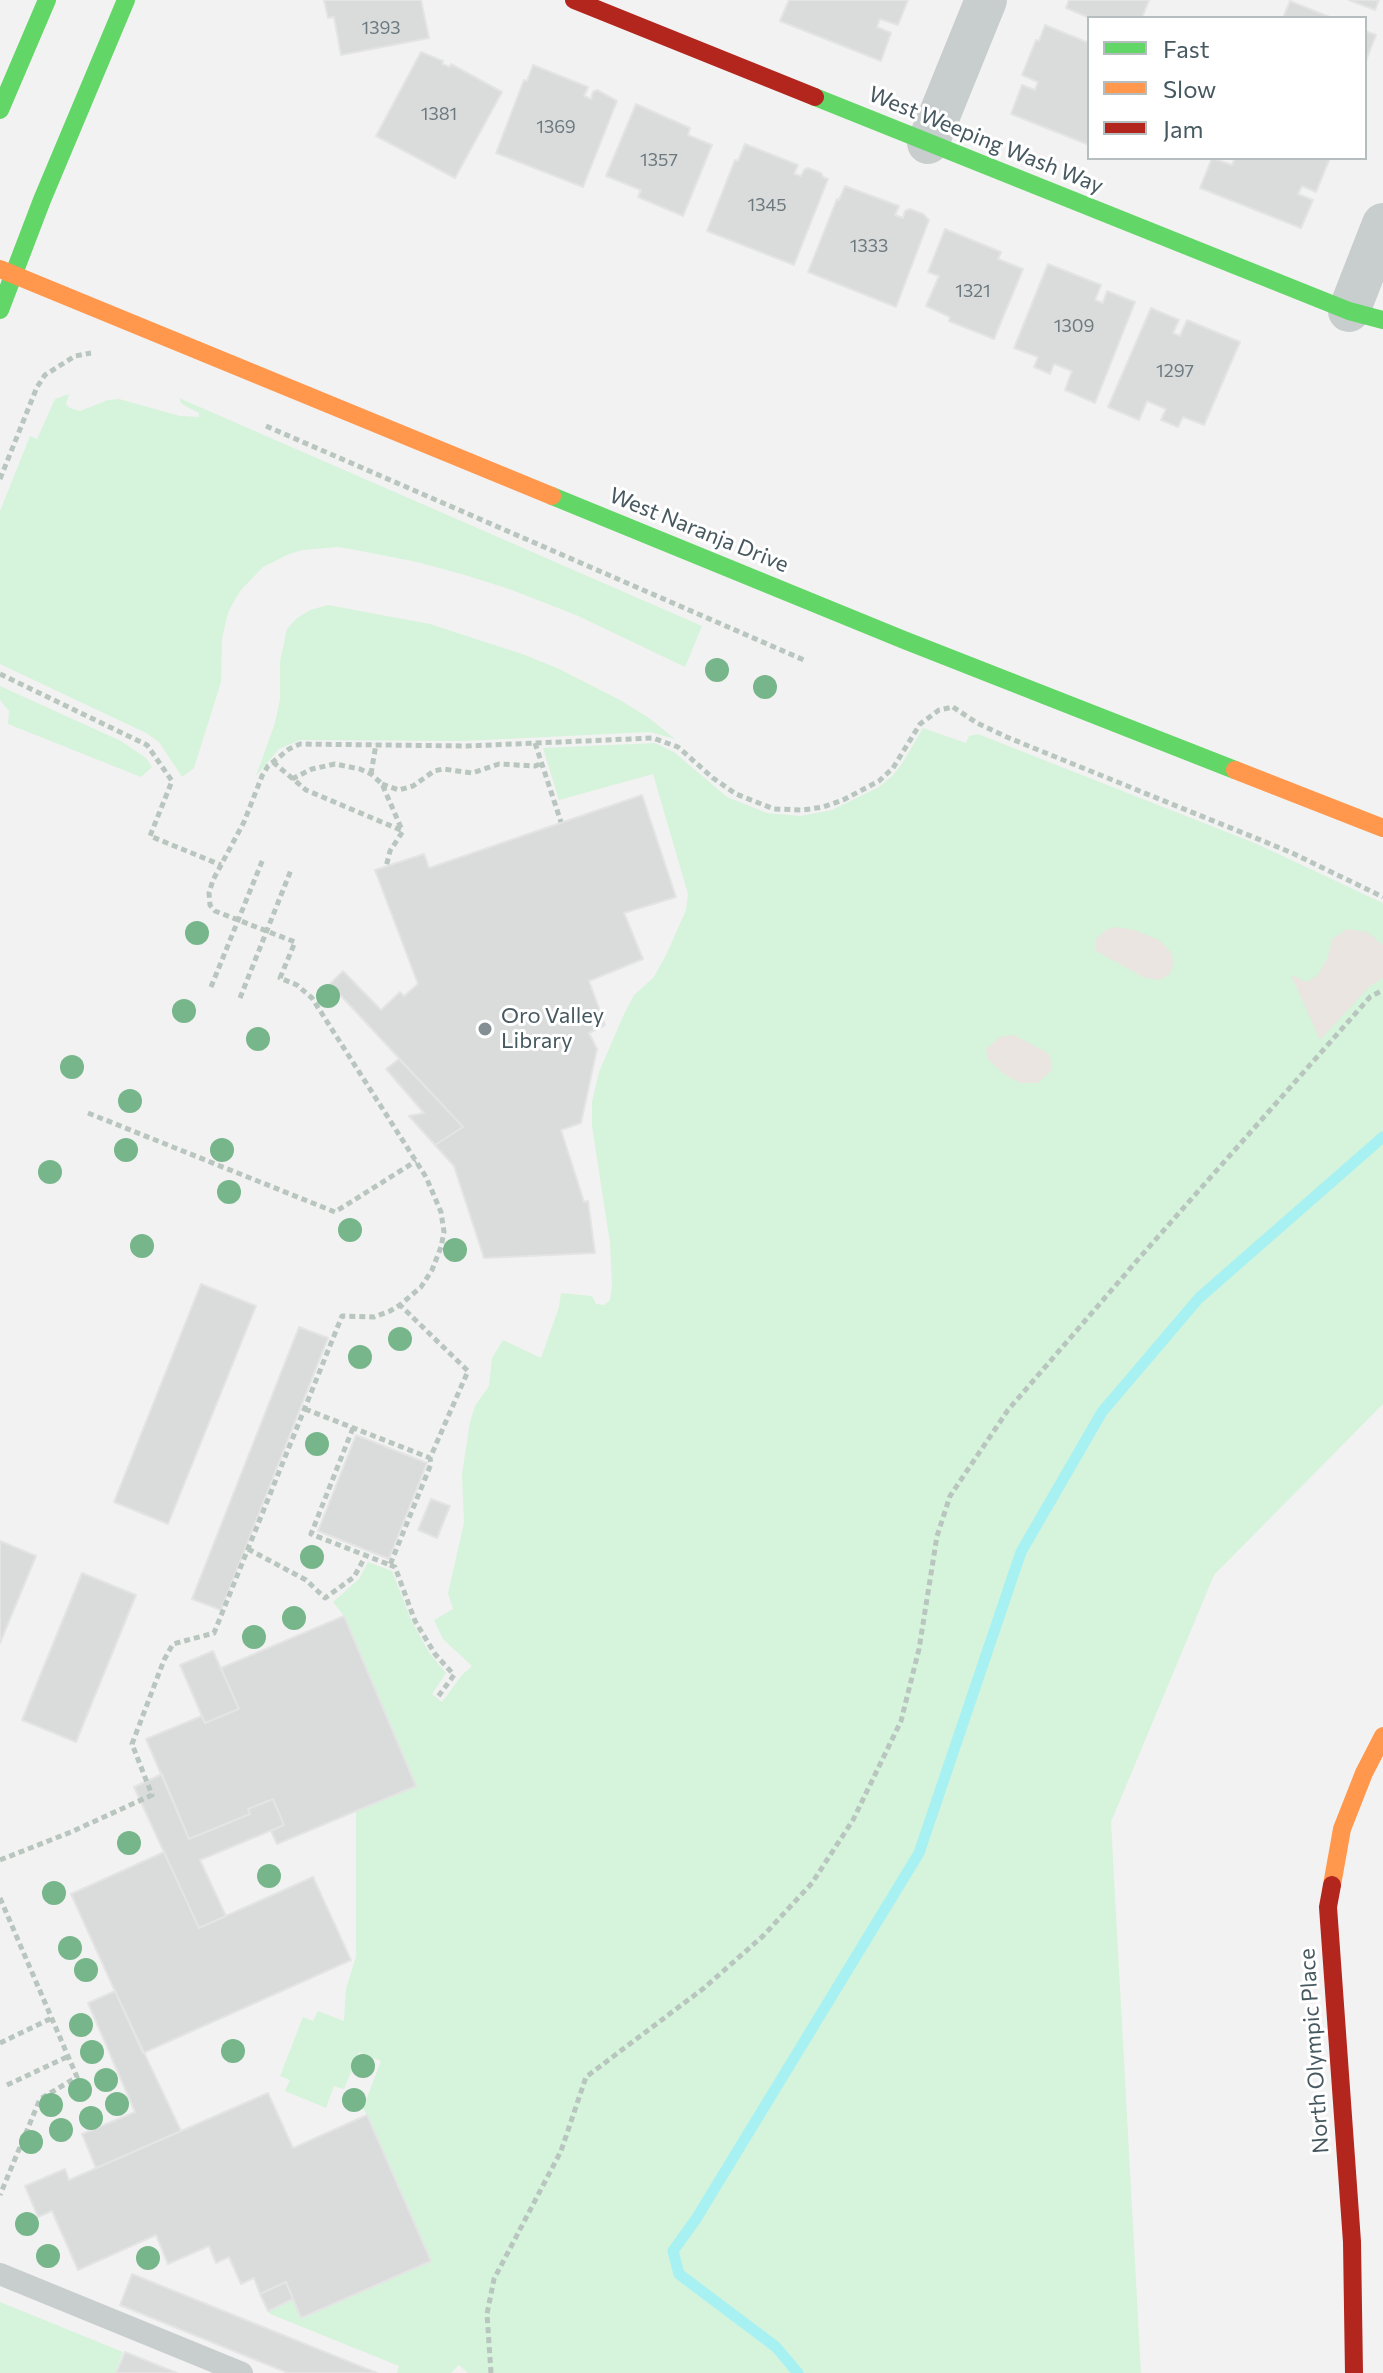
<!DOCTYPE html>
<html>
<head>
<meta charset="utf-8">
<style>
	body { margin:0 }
	#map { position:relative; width:1383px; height:2373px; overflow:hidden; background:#f3f2f2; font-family:Commissioner,sans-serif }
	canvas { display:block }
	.legend { position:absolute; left:1087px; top:16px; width:280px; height:144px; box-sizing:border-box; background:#fff; border:2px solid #b5bdbf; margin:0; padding:10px 14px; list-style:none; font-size:24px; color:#475960 }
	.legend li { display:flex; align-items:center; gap:16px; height:40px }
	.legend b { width:40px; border:2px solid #b5bdbf }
</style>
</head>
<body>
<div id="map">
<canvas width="1383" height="2373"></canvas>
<ul class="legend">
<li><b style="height:10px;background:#63d668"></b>Fast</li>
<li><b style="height:10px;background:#ff974d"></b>Slow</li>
<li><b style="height:10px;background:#b3261e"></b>Jam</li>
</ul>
</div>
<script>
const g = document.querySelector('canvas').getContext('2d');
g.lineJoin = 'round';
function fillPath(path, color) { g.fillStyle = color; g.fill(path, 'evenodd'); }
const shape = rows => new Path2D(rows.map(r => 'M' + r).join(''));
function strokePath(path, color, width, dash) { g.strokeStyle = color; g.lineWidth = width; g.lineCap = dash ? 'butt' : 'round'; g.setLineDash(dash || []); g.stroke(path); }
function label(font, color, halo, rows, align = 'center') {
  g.font = font + ' Commissioner,sans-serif'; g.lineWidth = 6; g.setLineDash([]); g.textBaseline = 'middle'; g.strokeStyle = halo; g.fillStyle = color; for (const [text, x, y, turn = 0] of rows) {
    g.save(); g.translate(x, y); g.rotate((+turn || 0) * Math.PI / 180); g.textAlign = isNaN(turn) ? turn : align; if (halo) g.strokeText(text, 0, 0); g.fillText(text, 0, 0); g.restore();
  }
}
fillPath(shape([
	[69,394,66,404,70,408,80,411,108,400,119,399,180,416,199,417,199,413,182,404,179,398,702,626,685,667,576,615,509,589,465,575,417,562,356,550,338,547,302,550,287,555,263,567,241,590,233,603,228,613,222,638,221,682,194,768,182,777,159,742,146,733,0,664,0,511,30,436,37,439,55,399],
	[328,605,430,624,525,655,557,668,620,700,649,718,675,739,650,732,463,741,300,740,279,749,256,776,275,723,280,699,280,661,287,629,297,618,310,610],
	[0,686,121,741,146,758,152,767,141,777,8,724,9,711,0,700],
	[923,728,966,743,969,736,978,734,1257,844,1383,903,1383,1404,1214,1575,1111,1822,1141,2373,468,2373,459,2365,451,2373,397,2373,399,2366,270,2314,268,2311,293,2299,367,2115,363,2108,381,2061,359,2052,344,2089,334,2086,326,2108,285,2091,290,2080,280,2076,303,2017,313,2021,318,2011,344,2021,346,1989,356,1956,356,1811,416,1785,344,1616,333,1602,359,1579,368,1562,392,1571,412,1622,430,1654,446,1673,432,1694,442,1702,462,1675,472,1666,443,1639,434,1620,453,1609,448,1593,464,1523,462,1474,470,1422,475,1406,489,1386,492,1358,503,1340,541,1358,559,1307,561,1293,592,1296,596,1304,604,1305,610,1300,612,1285,610,1243,592,1126,592,1102,599,1072,624,1014,634,995,654,977,667,953,686,910,688,894,653,774,559,800,543,748,655,743,674,752,727,797,767,813,800,816,832,810,879,787,892,776,901,765],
	[0,2302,123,2352,115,2373,0,2373]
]), '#d6f3db');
fillPath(shape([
	[1117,927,1134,930,1159,940,1171,952,1174,963,1169,975,1160,980,1145,978,1096,951,1096,940,1102,933,1110,928],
	[1347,929,1367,932,1383,945,1383,978,1370,986,1320,1040,1291,975,1307,982,1318,975,1328,957,1332,939],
	[1014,1035,1048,1053,1052,1063,1051,1071,1038,1083,1020,1083,1004,1074,988,1059,986,1049,1000,1037]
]), '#eae5e1');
strokePath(shape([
	[798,2373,776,2347,679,2274,673,2251,696,2219,919,1853,1021,1552,1102,1412,1199,1298,1383,1137]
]), '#a8f1f3', 11);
const building = shape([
	[324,0,421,0,429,38,341,55,334,17,328,18,324,0],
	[789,0,908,0,898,25,880,19,877,27,891,33,881,61,780,21,789,0],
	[1069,0,1149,0,1142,18,1090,18,1066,8,1069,0],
	[1349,0,1379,0,1375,10,1349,0],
	[1290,1,1332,18,1283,18,1290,1],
	[1045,25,1089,43,1089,145,1011,114,1022,85,1035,90,1038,82,1022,75,1036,40,1039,41,1045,25],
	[1365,31,1376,35,1365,63,1365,31],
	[421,52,443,61,442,64,450,67,451,64,502,92,455,178,376,136,421,52],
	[533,65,588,87,584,96,591,99,593,92,597,90,617,101,583,187,496,153,524,80,527,81,533,65],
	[636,104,690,128,688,135,712,145,683,216,638,197,641,190,606,176,636,104],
	[745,144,798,165,794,174,801,176,804,170,808,168,821,173,823,177,828,179,794,265,707,231,735,160,738,161,745,144],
	[1212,158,1232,165,1235,158,1330,158,1316,192,1302,186,1298,194,1313,200,1301,228,1200,188,1212,158],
	[845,186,899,206,895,215,903,218,905,211,910,209,923,214,929,220,896,307,808,272,837,199,839,200,845,186],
	[945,229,1001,252,998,259,1023,269,994,339,949,321,950,317,926,306,939,276,928,272,945,229],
	[1048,264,1101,285,1095,300,1103,303,1107,291,1135,302,1095,403,1065,390,1072,371,1054,364,1050,374,1034,367,1038,357,1014,348,1048,264],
	[1151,308,1179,320,1173,333,1180,336,1187,320,1240,342,1204,425,1183,417,1178,427,1161,420,1166,409,1147,401,1139,420,1108,407,1151,308],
	[642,795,676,897,624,913,643,959,589,981,605,1025,589,1033,597,1049,581,1123,561,1130,584,1202,588,1201,595,1253,484,1258,454,1166,435,1145,463,1127,330,984,343,971,381,1010,400,992,404,996,418,984,375,870,424,854,429,868,642,795],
	[399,1059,435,1097,463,1127,435,1145,409,1116,424,1113,386,1069,399,1059],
	[201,1284,256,1306,168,1524,114,1502,201,1284],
	[299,1327,328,1338,221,1610,192,1599,299,1327],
	[356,1435,427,1463,389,1559,318,1531,356,1435],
	[431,1499,450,1506,437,1538,418,1530,431,1499],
	[0,1541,36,1556,0,1643,0,1541],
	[82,1573,136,1595,76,1742,22,1720,82,1573],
	[344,1616,416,1786,277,1844,271,1831,284,1825,273,1799,248,1809,250,1814,189,1839,146,1739,202,1716,205,1723,239,1709,221,1668,344,1616],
	[213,1651,239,1709,205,1723,180,1665,213,1651],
	[162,1774,189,1839,250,1814,248,1809,273,1799,284,1825,200,1860,226,1916,199,1928,134,1787,162,1774],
	[164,1852,199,1928,313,1877,351,1960,143,2053,71,1894,164,1852],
	[115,1991,181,2131,96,2168,82,2134,135,2112,88,2003,115,1991],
	[268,2093,293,2148,367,2115,431,2261,301,2318,286,2282,260,2294,254,2278,241,2284,229,2257,216,2263,209,2246,168,2264,156,2235,78,2270,52,2211,38,2217,25,2186,65,2169,69,2180,268,2093],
	[132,2274,377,2373,288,2373,120,2305,132,2274],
	[286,2282,293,2299,268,2311,260,2294,286,2282],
	[125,2352,177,2373,116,2373,125,2352]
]);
fillPath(building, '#dadbdb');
strokePath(building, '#e4e4e5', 2);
strokePath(shape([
	[266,426,804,660],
	[0,479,37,387,45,375,75,356,91,353],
	[0,674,147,745,172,781,150,836,221,865],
	[953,707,977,723,1009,738,1290,852,1383,897],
	[535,743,561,822],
	[273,762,306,790,403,831,390,851,386,867],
	[371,774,376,744],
	[292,779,312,769,335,764,360,769,371,774,382,784,402,830],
	[382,784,399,790,413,786,434,771,443,769,472,773,499,764,535,766,542,763],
	[211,987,263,859],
	[240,998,291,870],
	[88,1113,335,1212,416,1161],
	[305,1409,430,1458,468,1371,400,1305],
	[353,1428,311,1534,390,1565,431,1464,430,1458],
	[248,1549,306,1580,325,1598,354,1577,366,1555],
	[390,1565,395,1567,415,1621,435,1654,454,1675,437,1698],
	[0,1860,71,1832,152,1795,132,1744,164,1660,173,1644,214,1633,342,1316,374,1317,390,1311,400,1305,421,1287,432,1270,441,1247,444,1232,441,1212,426,1177,312,998,297,985,280,978,295,942,215,911,210,905,209,893,213,880,244,822,262,776,268,766,289,749,300,744,467,746,653,738,678,747,713,778,736,794,774,809,803,810,823,807,843,800,879,781,893,768,920,724,939,710,953,707],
	[0,1898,77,2077,40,2099,0,2195],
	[0,2043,52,2018],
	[7,2085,69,2056],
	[491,2373,487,2314,494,2279,561,2151,586,2077,704,1988,763,1936,812,1883,853,1820,901,1721,919,1649,937,1536,950,1496,1008,1410,1141,1256,1370,997,1383,990]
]), '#b8c6bf', 5, [6, 4]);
strokePath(shape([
	[0,2274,242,2373]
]), '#c8cdce', 22);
strokePath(shape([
	[928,143,986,0],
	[1349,311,1383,224]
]), '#c8cdce', 42);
strokePath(shape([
	[815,97,1349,311,1383,320],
	[0,110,47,0],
	[0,310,42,200,126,0],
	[552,496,904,640,1235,770]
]), '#63d668', 18);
strokePath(shape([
	[0,269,552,496],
	[1235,770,1383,828],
	[1332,1885,1342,1829,1364,1773,1383,1736]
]), '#ff974d', 18);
strokePath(shape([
	[574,0,815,97],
	[1332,1885,1328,1907,1352,2242,1354,2373]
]), '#b3261e', 18);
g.fillStyle = '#76b68a';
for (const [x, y] of [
	[717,670],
	[765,687],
	[197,933],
	[328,996],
	[184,1011],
	[258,1039],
	[72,1067],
	[130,1101],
	[126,1150],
	[222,1150],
	[50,1172],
	[229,1192],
	[350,1230],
	[142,1246],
	[455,1250],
	[400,1339],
	[360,1357],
	[317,1444],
	[312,1557],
	[294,1618],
	[254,1637],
	[129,1843],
	[269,1876],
	[54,1893],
	[70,1948],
	[86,1970],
	[81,2025],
	[233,2051],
	[92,2052],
	[363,2066],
	[106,2080],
	[80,2090],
	[354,2100],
	[117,2104],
	[51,2105],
	[91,2118],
	[61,2130],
	[31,2142],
	[27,2224],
	[48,2256],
	[148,2258]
]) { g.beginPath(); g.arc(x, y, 12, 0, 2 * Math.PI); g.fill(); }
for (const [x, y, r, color] of [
	[485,1029,8,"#838f93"]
]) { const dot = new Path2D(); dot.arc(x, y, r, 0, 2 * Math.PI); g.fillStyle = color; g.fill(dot); strokePath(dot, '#fff', 3); }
label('18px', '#6c7a80', null, [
	["1393",381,28],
	["1381",439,114],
	["1369",556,127],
	["1357",659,160],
	["1345",767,205],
	["1333",869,246],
	["1321",973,291],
	["1309",1074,326],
	["1297",1175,371]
]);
label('22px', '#475960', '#fff', [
	["West Weeping Wash Way",986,140,22],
	["West Naranja Drive",699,530,22],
	["North Olympic Place",1314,2051,-94]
]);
label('22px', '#475960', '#fff', [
	["Oro Valley",501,1016],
	["Library",501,1041]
], 'left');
</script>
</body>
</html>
